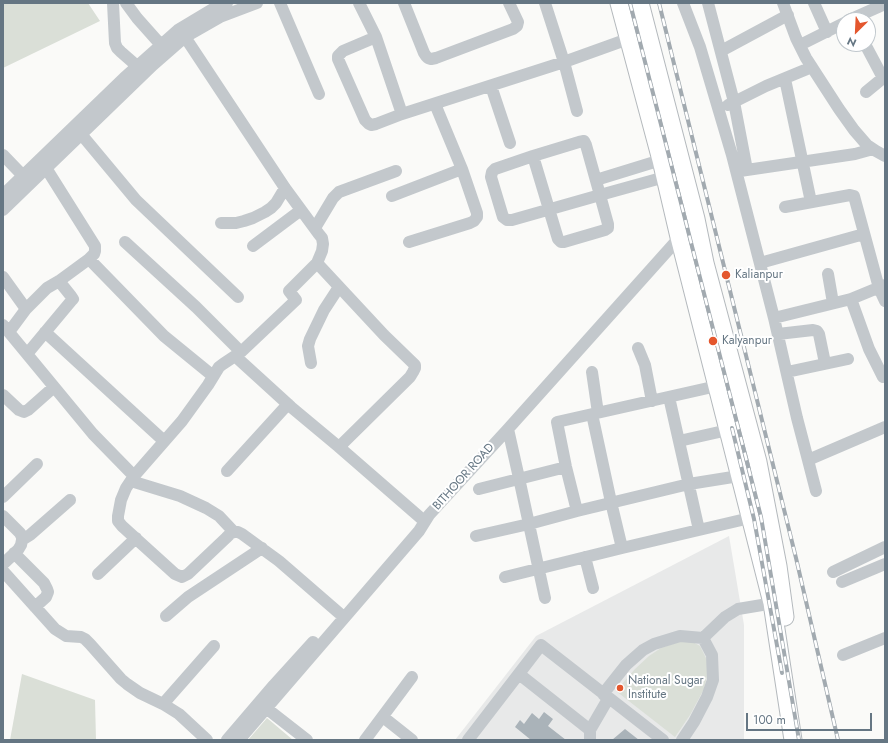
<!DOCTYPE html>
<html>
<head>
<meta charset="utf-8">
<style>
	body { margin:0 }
	#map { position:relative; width:888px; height:743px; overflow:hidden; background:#fafaf8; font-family:Jost,sans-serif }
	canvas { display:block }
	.frame { position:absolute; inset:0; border:4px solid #657683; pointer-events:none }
	.north { position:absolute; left:836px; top:12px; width:40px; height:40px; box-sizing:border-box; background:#fff; border:1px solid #c1c8cd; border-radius:50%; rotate:204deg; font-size:11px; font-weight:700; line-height:16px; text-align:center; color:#657683 }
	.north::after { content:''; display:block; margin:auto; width:14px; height:18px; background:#e4572e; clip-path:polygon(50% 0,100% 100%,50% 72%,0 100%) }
	.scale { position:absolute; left:746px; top:713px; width:126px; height:18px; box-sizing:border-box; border:2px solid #657683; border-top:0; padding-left:5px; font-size:12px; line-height:14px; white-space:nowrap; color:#657683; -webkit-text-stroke:3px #fff; paint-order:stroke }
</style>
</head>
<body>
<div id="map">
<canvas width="888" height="743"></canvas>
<div class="frame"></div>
<div class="north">N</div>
<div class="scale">100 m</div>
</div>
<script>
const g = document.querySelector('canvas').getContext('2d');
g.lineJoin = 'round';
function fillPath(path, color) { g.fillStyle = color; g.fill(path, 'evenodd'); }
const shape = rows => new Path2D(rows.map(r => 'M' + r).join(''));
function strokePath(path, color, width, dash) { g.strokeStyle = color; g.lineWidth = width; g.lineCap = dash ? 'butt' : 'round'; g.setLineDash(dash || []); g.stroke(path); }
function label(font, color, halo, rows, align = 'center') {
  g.font = font + ' Jost,sans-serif'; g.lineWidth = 4; g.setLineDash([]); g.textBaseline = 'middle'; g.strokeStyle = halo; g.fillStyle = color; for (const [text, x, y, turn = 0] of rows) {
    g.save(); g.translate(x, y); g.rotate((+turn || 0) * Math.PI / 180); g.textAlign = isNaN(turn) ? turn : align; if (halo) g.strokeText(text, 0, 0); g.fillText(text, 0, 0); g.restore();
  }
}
fillPath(shape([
	[729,536,744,625,744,740,455,740,536,636]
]), '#e8e9e9');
fillPath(shape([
	[3,3,88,3,100,21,3,68],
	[682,641,691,641,700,646,707,660,707,676,704,689,690,715,675,737,616,691,635,669,649,656,661,648],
	[22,674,95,700,96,740,10,740],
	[267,718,293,740,248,740]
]), '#dadfd7');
fillPath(shape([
	[544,712,553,719,548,726,566,740,531,740,515,727,520,720,524,724,532,713,539,719],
	[625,729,639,740,612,740]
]), '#aab3b9');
const highway = shape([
	[619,3,661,160,679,237,772,603,793,740],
	[640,3,696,219,705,263,758,462,778,566,785,617]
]);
strokePath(highway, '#b4b9bd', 19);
strokePath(shape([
	[113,3,115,43,117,48,121,52,137,66],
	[126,3,137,18,161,45],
	[280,3,319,94],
	[359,3,376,37,402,114],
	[404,3,424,53,426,56,428,58,431,59,436,58,513,29,517,26,518,22,509,3],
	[545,3,564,62,577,111],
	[683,3,700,47,732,155,774,318,797,418,808,460,885,427],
	[708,3,734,102,747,170],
	[783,3,796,38,806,58,839,109,854,130,867,145,876,151,885,156],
	[814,3,827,32],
	[849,20,885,4],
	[185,37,285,188,318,233,322,238,323,244,322,251,317,263,289,291,296,300,241,352,235,356,291,407,339,447],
	[376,37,343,51,338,56,338,59,365,120,369,124,371,125,376,124,402,114,564,62,628,39],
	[865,44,883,78,885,76],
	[800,45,844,23],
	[721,51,788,15],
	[785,79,811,202],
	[491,86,510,143],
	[866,92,883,78],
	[728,105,766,86,812,67],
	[81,134,136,200,238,297],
	[584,141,586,145,600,195,608,224,608,228,605,230,564,242,561,242,558,239,533,156,579,142,584,141],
	[3,155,28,181],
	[533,156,495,169,492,172,491,177,503,217,507,220,512,220,600,195,665,177],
	[46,168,95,246,95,251,94,254,89,259],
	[740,171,855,154,873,149],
	[596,180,661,160],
	[3,195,124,78,178,30,218,6,227,3],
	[392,196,462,169],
	[785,207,850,195,854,196,879,288,885,301],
	[3,210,153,65,185,37,220,17,257,3],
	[221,223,236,223,244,221,253,218,265,212,271,208,276,203,285,188],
	[315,228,333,198,339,192,396,171],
	[125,242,196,307,241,352],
	[409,242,470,223,474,221,477,217,477,213,462,169,435,104],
	[253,246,301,210],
	[317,263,384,335,415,365,415,368,413,372,410,377,339,447,423,520],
	[760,263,864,234],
	[828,274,833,303],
	[3,277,26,309],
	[851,299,869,349,883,377],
	[774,318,851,299,885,285],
	[3,325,93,434,134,476],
	[9,332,26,309,47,288,59,281,89,259,164,336,213,376],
	[45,332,164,441],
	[778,334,813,330,817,331,819,334,825,363],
	[638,348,645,365,652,401],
	[27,354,72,300,73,299,71,296,59,281],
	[235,356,223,364,219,367,208,385,182,421,134,476,126,488,121,500,118,516,118,521,122,526,175,574,182,577,188,574,226,538,231,533,234,532,238,532,242,534,279,561,339,613],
	[311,363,308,346,310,339,324,310,339,287],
	[592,372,598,413],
	[787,372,848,359],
	[717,386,557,422,566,467,577,511,689,484,739,476],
	[3,395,19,410,24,412,28,410,54,387],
	[669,397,699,530],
	[592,414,611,502,622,548],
	[508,429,519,478,545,598],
	[679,441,728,430],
	[808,460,816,491],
	[227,471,288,404],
	[131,481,180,496,206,508,219,516,234,532],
	[479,489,566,467],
	[3,497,37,464],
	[3,516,20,533,22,537,22,540,21,545,18,550,3,564],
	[476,536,529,524,577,511],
	[22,540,30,535,70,500],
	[14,553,44,583,47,589,48,592,46,597,35,607],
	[585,557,593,588],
	[3,571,55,629,66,636,81,637,85,639,90,644,121,679,127,684,140,693,163,704,179,714,207,740],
	[833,572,885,547],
	[98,574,136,538],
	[505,577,622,548,750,518],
	[842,582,885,564],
	[166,616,188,597,262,548],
	[703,638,725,617,738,609,780,602],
	[843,655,885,638],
	[519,674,590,730],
	[163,704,214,646],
	[266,708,307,740],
	[383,717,412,740],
	[227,740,274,685,313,642],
	[239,740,419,531,429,515,508,429,696,219],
	[365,740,412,677],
	[468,740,541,645,663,740],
	[590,740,590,730,608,699,603,694,626,665,643,650,654,644,680,636,703,638,712,655,713,680,707,697,694,722,682,740]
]), '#c3c8cc', 12);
strokePath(highway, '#fff', 17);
const rail = shape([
	[630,3,761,517,799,740],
	[659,3,796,558,838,740],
	[732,428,754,519,782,673]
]);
strokePath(rail, '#a2aab0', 4);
strokePath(rail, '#fff', 2.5, [8]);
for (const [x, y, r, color] of [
	[726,275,5,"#e4572e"],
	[713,341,5,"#e4572e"],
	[620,688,4,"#e4572e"]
]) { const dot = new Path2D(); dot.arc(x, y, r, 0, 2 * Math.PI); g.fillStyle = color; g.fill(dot); strokePath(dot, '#fff', 1.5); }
label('12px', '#657683', '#fff', [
	["Kalianpur",735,275],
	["Kalyanpur",722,341],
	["National Sugar",628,681],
	["Institute",628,695]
], 'left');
label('12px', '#657683', '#fff', [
	["BITHOOR ROAD",464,477,-48]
]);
</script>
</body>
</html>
